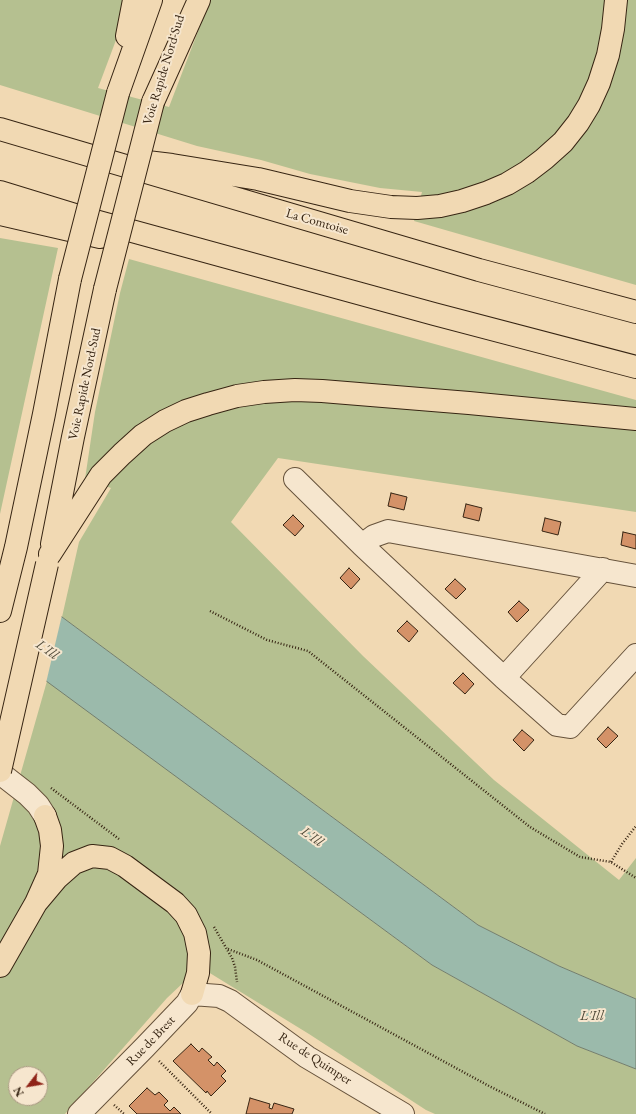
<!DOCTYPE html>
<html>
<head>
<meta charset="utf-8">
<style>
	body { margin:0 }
	#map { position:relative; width:636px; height:1114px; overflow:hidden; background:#f1d9b3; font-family:"EB Garamond",serif }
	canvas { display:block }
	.north { position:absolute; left:8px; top:1066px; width:40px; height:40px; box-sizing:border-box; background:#f6e6ce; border:1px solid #aa9983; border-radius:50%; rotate:239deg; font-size:11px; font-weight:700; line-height:16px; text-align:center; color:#372513 }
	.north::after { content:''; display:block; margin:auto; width:14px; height:18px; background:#8f2418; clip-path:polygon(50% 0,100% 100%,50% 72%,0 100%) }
</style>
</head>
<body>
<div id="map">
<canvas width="636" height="1114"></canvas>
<div class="north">N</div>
</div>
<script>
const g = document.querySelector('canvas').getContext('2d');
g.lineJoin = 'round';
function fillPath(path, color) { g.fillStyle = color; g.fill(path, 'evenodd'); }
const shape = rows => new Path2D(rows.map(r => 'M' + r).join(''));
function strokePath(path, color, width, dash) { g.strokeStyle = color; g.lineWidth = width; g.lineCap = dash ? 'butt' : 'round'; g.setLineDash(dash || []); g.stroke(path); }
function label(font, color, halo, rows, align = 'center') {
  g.font = font + ' "EB Garamond",serif'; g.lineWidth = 4; g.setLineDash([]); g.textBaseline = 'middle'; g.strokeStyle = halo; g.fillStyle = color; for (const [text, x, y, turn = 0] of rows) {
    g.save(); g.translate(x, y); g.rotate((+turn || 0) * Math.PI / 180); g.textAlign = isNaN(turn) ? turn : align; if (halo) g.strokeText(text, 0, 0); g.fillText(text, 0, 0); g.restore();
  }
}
fillPath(shape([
	[0,0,131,0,98,88,169,107,210,0,636,0,636,285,414,221,422,192,380,188,310,174,261,160,197,146,0,85],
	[0,238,58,248,0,514],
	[129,259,636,400,636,512,278,458,231,522,363,656,494,780,619,880,636,858,636,999,559,966,478,925,62,617,79,542,111,488,85,479,95,412,120,293],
	[47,681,432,965,577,1046,636,1069,636,1114,435,1114,426,1110,309,1034,200,967,167,998,65,1114,0,1114,0,846],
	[16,1074,40,1074,40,1098,16,1098]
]), '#b5c090');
const water = shape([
	[0,569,62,617,478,925,559,966,636,999,636,1069,577,1046,432,965,0,647,0,569]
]);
fillPath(water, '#9bbaab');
strokePath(water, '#737e6e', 1);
fillPath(shape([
	[0,567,62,615,46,683,0,649]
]), '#f1d9b3');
const building = shape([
	[391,493,407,497,404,510,388,506,391,493],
	[466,504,482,508,479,521,463,517,466,504],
	[293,515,304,526,295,536,283,525,293,515],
	[545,518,561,522,558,535,542,531,545,518],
	[623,532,636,535,636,549,621,545,623,532],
	[349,568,360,579,351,589,340,578,349,568],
	[455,579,466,589,456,599,445,589,455,579],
	[519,601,529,610,517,622,508,612,519,601],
	[407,621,418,631,409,642,397,631,407,621],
	[463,673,474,684,465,694,453,683,463,673],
	[608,727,618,736,606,748,597,739,608,727],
	[522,730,534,740,524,751,513,740,522,730],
	[191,1044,199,1052,202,1048,212,1057,208,1060,214,1066,217,1062,226,1071,221,1076,226,1081,211,1096,207,1091,206,1093,173,1061,191,1044],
	[147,1088,155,1095,159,1092,168,1101,164,1105,170,1111,174,1107,181,1114,137,1114,129,1106,147,1088],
	[250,1098,270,1104,269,1108,272,1109,274,1103,294,1109,292,1114,246,1114,250,1098]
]);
fillPath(building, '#d49268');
strokePath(building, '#372513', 1);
const minor = shape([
	[295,479,362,545,504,678,557,725,570,727,636,655],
	[362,545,374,536,388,531,636,576],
	[504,678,603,569],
	[0,773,27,794,38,805,45,816],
	[79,1114,145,1047,187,1003,192,994,219,996,230,1001,307,1057,403,1114]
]);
const highway = shape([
	[127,36,134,0],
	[118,93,151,0],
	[153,102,199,0],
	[0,129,479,270,636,312],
	[147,162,172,165,258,179,350,201,391,207,417,208,440,206,462,201,486,193,507,184,527,172,544,159,563,142,578,123,589,105,599,83,608,55,613,29,616,0],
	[0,192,88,219,434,314,636,367],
	[0,214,100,237],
	[52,544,73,437,105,289],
	[50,554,101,475,122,454,143,435,165,421,186,411,208,404,237,396,264,392,295,390,322,391,469,403,636,419],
	[0,611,16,547,44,414,70,279],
	[36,903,57,878,74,863,92,856,110,858,125,866,175,903,186,915,195,933,199,953,198,973,192,994],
	[0,966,36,903,49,874,52,846,50,830,45,816]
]);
strokePath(minor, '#66523b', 24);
strokePath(highway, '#372513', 24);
strokePath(shape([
	[210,611,267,640,308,651,530,827,580,857,611,862,636,878],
	[51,788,119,839],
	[611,862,622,844,636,826],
	[214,927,232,958,235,967,237,982],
	[228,949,257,960,489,1086,545,1114],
	[159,1061,212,1114],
	[114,1105,124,1114]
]), '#372513', 2.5, [1, 2]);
strokePath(minor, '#f6e6ce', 22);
strokePath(highway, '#f1d9b3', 22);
const highwayBridge = shape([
	[70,279,118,93],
	[105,289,153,102],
	[0,771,47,564]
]);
strokePath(highwayBridge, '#372513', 24, []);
strokePath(highwayBridge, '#f1d9b3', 22);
label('13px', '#372513', '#f6e6ce', [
	["Voie Rapide Nord-Sud",164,70,-73],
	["La Comtoise",317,222,16],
	["Voie Rapide Nord-Sud",85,384,-78],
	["Rue de Brest",151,1041,-46],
	["Rue de Quimper",315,1059,33]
]);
label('italic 14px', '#504a39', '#f6e6ce', [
	["L'Ill",47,650,35],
	["L'Ill",312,837,35],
	["L'Ill",592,1016]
]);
</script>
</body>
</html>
